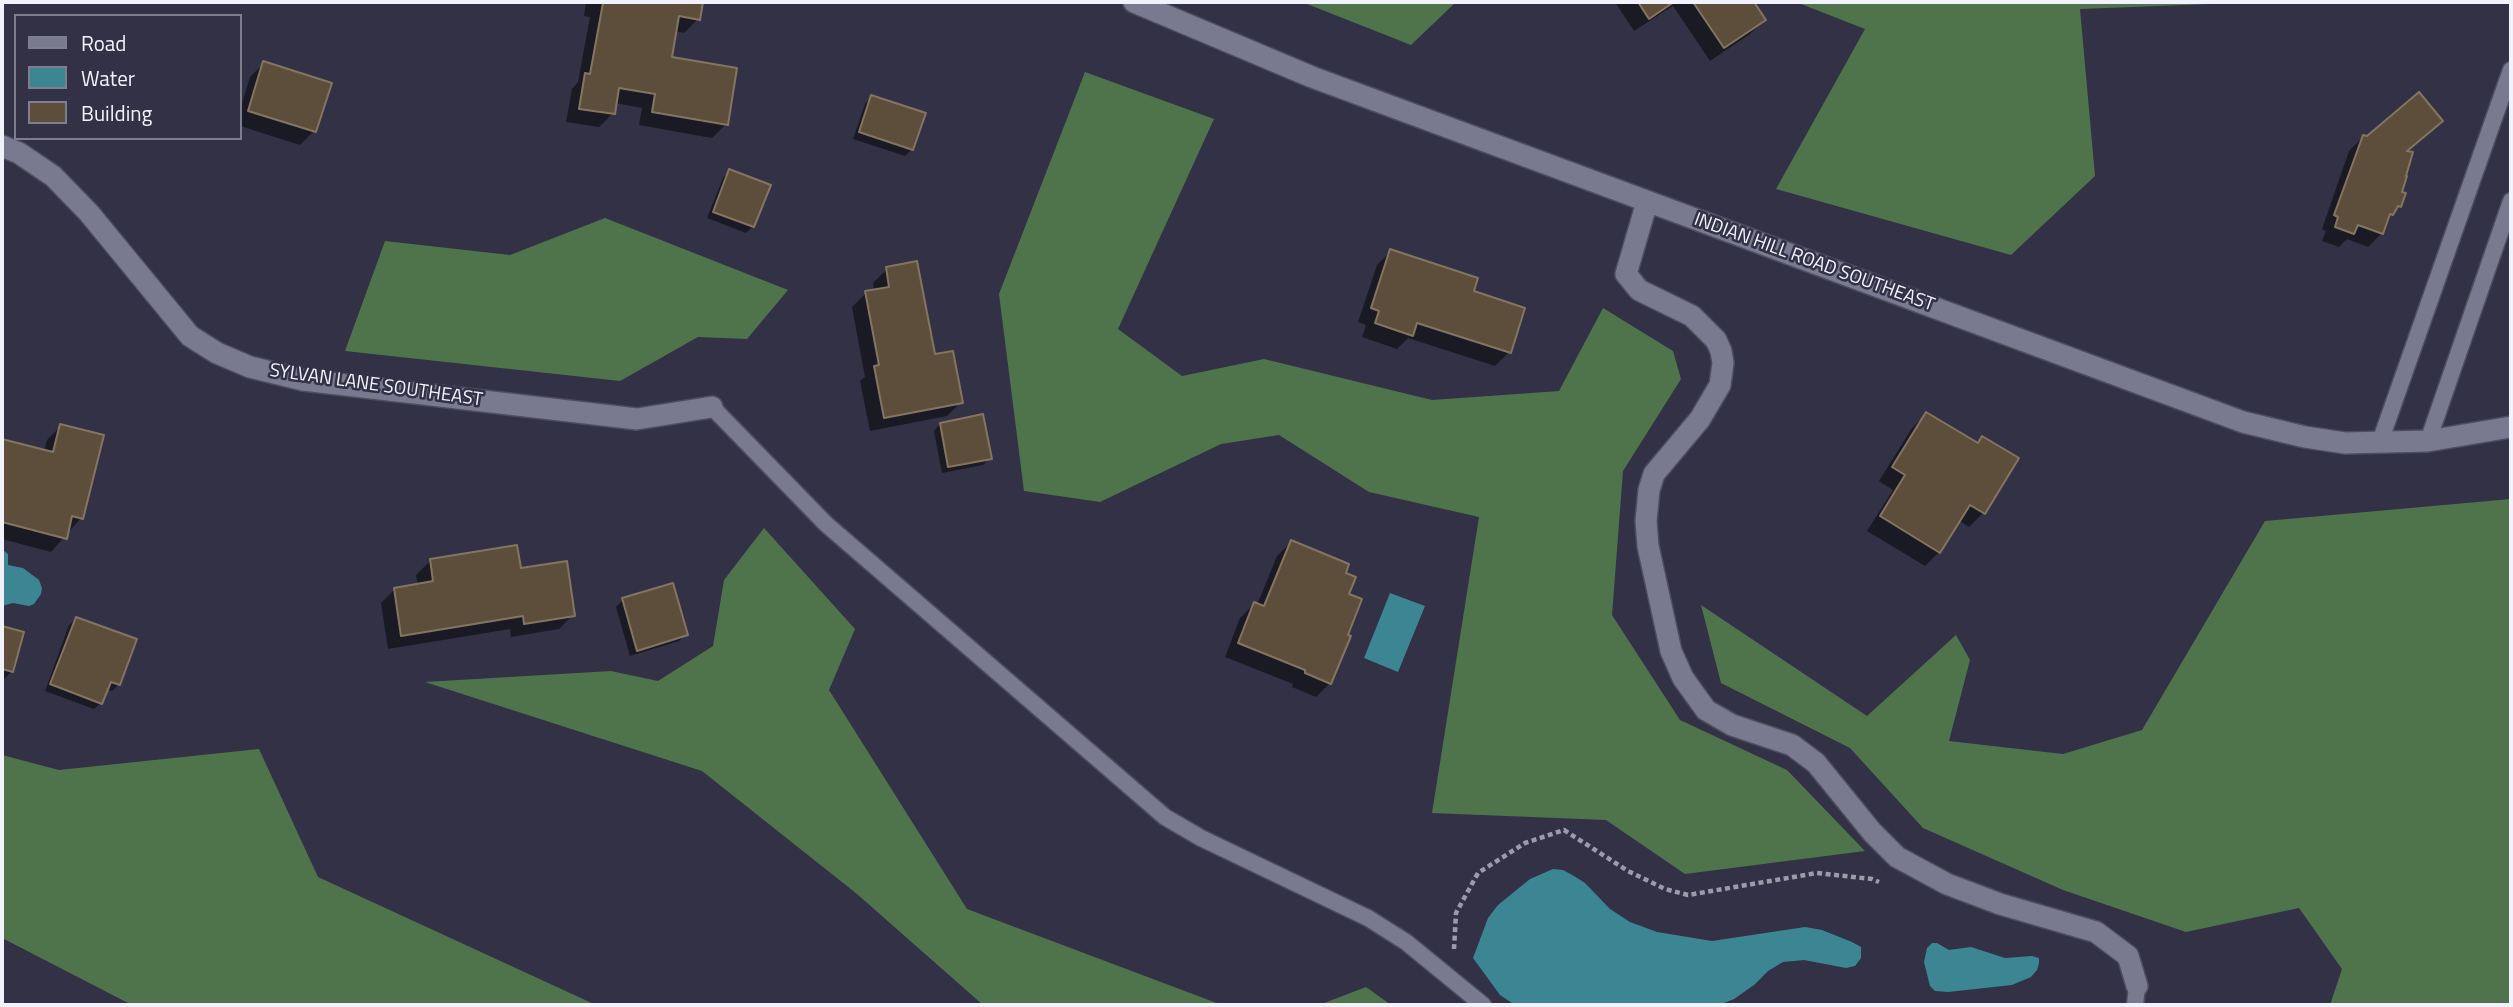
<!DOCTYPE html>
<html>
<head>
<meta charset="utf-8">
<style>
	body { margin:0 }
	#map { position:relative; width:2513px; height:1007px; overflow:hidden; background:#323146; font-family:"Titillium Web",sans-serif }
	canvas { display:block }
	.frame { position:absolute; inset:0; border:4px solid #f2f2fd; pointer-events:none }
	.legend { position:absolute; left:14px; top:14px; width:228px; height:126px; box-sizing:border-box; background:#323146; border:2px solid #7f7e8f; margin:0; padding:9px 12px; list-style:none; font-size:21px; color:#f2f2fd }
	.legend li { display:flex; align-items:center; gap:14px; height:35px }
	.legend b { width:35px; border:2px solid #7f7e8f }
</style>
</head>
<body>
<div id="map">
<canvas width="2513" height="1007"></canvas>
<div class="frame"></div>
<ul class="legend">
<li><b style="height:9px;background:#797990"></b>Road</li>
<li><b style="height:19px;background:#3c8693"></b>Water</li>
<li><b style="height:19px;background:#5c4e3a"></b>Building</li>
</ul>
</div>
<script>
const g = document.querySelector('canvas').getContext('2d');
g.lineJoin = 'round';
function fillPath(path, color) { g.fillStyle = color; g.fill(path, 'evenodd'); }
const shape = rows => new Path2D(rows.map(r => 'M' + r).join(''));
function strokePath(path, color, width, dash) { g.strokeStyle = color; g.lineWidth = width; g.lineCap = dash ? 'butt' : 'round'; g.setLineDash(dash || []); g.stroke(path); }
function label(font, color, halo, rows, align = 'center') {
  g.font = font + ' "Titillium Web",sans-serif'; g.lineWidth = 5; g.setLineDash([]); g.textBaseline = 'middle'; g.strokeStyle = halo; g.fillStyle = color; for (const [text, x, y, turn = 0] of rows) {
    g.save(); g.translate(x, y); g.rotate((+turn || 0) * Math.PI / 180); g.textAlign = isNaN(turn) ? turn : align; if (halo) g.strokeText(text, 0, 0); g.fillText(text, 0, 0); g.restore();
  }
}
fillPath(shape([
	[1302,2,1456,2,1411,45],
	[1796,2,2262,2,2080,9,2095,176,2011,255,1776,189,1865,29],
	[1085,72,1214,119,1118,329,1182,376,1264,359,1432,400,1559,391,1603,308,1673,351,1681,379,1623,471,1612,615,1680,720,1787,770,1865,851,1685,874,1606,820,1432,813,1479,517,1369,492,1279,435,1221,444,1100,502,1024,491,999,294],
	[605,218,788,290,747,339,698,337,620,381,345,351,385,241,510,255],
	[2511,499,2511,1005,2330,1005,2342,969,2299,908,2186,932,2063,890,1923,828,1850,748,1721,683,1701,605,1867,716,1956,635,1970,660,1949,741,2063,754,2142,730,2265,521],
	[764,528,855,629,829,690,967,909,1222,1005,983,1005,857,894,702,771,425,682,611,671,658,681,713,646,724,580],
	[259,749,318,877,596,1005,132,1005,2,938,2,755,59,770],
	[1366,987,1391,1005,1319,1005]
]), '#4f744c');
fillPath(shape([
	[2,549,8,554,8,565,23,568,39,580,42,588,41,594,34,604,29,606,13,603,2,606],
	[1390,593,1425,606,1398,672,1364,658],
	[1553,869,1563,870,1574,876,1585,883,1610,909,1630,922,1657,932,1712,941,1805,927,1822,930,1852,942,1861,947,1861,958,1855,966,1846,968,1804,960,1783,962,1768,971,1754,985,1734,999,1719,1005,1515,1005,1500,995,1473,958,1488,918,1498,905,1530,879],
	[1932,943,1937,943,1949,950,1971,947,2005,958,2032,956,2039,958,2039,963,2037,970,2031,977,2012,985,1948,992,1935,991,1930,986,1924,962,1927,948]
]), '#3c8693');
fillPath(shape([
	[586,2,701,2,698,19,684,33,675,31,670,59,726,124,712,138,639,125,642,108,615,103,613,113,599,127,566,122,572,89,578,82,590,17,584,16],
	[1615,2,1751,2,1764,20,1750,34,1710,61,1673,6,1634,31],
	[264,63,314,131,300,145,240,126,240,110,250,77],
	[871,97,912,149,905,156,853,139,865,104],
	[2441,121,2406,152,2400,206,2386,220,2382,233,2368,247,2347,239,2339,247,2322,241,2326,231,2322,229,2349,151,2363,137],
	[729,171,753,226,746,233,707,218,723,178],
	[1391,251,1472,292,1509,352,1495,366,1408,338,1397,349,1362,337,1366,325,1358,322,1377,265],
	[887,269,961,402,947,416,870,431,860,381,865,377,852,307,866,293,874,291,873,283],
	[1926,414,1976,444,1983,438,1983,513,1969,527,1958,520,1939,552,1925,566,1867,531,1893,490,1879,481,1912,428],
	[940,424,990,458,983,465,942,473,934,431],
	[61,426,81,518,51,552,2,539,2,441,44,451,47,440],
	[1291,542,1343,574,1347,595,1330,683,1316,697,1292,687,1293,684,1225,657,1240,618,1254,604,1257,605,1277,556],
	[430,561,520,570,573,615,559,629,511,637,510,629,388,649,381,603,395,589,418,585,416,575],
	[672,586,686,635,679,641,630,656,616,607,623,600],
	[76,619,119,684,112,691,106,689,101,703,94,709,45,691,69,625],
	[2,628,21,633,12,671,2,681]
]), '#0007');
const building = shape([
	[597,2,703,2,700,20,679,16,672,57,737,68,728,125,652,112,655,94,619,88,615,114,579,109,585,73,590,74,603,3,597,2],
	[1638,2,1674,2,1649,19,1638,2],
	[1693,2,1754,2,1766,20,1724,48,1693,2],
	[263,61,332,83,316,132,248,111,263,61],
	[2419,92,2443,121,2407,151,2413,152,2406,176,2407,176,2402,192,2406,193,2401,207,2398,206,2393,215,2390,214,2383,234,2358,225,2354,234,2335,227,2338,217,2334,215,2363,135,2367,136,2419,92],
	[871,95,926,113,913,150,859,132,871,95],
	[729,169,771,185,754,227,713,212,729,169],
	[1390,249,1478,278,1474,291,1525,308,1511,353,1417,323,1413,336,1375,323,1379,311,1371,308,1390,249],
	[917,261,935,354,953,351,963,403,884,418,874,366,879,365,865,291,889,287,886,267,917,261],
	[1926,412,1978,443,1982,436,2019,458,1985,514,1970,505,1940,553,1880,516,1905,475,1892,467,1926,412],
	[983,414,992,459,948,467,940,423,983,414],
	[60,424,104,435,83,519,72,516,67,539,2,522,2,439,53,452,60,424],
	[1291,540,1349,564,1346,573,1356,577,1349,594,1362,599,1348,635,1351,636,1331,684,1305,673,1305,670,1238,643,1254,602,1264,606,1291,540],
	[517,545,521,568,567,561,575,616,524,624,523,616,401,636,394,588,433,581,430,559,517,545],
	[673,583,688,635,637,651,622,598,673,583],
	[76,617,137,639,120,685,111,682,102,704,50,684,76,617],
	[2,626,24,632,13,672,2,669,2,626]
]);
fillPath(building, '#5c4e3a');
strokePath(building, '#847561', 2);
const service = shape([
	[712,407,826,524,1165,817,1201,838,1368,918,1406,942,1483,1005],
	[2428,441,2511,201],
	[2380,442,2511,70],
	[2135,1005,2137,986]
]);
const minor = shape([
	[1134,2,1312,77,2243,422,2305,437,2345,443,2428,441,2511,427],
	[2,146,19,153,53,176,89,213,190,336,217,353,250,367,303,380,637,419,712,407],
	[1647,202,1626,274,1639,290,1692,316,1716,340,1721,351,1723,363,1720,385,1700,419,1654,474,1649,490,1646,521,1648,546,1671,651,1683,678,1706,710,1732,725,1792,745,1816,763,1872,832,1897,857,1947,884,2000,904,2096,932,2128,956,2137,986]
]);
strokePath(service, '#4e4d5d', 19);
strokePath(minor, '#4e4d5d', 24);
strokePath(shape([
	[1454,949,1456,913,1478,873,1525,843,1564,830,1628,871,1665,889,1688,895,1817,873,1872,879,1879,882]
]), '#9b9baa', 4.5, [5, 3.5]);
strokePath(service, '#797990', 16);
strokePath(minor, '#797990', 21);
label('19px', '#f2f2fd', '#323146', [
	["INDIAN HILL ROAD SOUTHEAST",1814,263,20],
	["SYLVAN LANE SOUTHEAST",376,386,8]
]);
</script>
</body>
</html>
